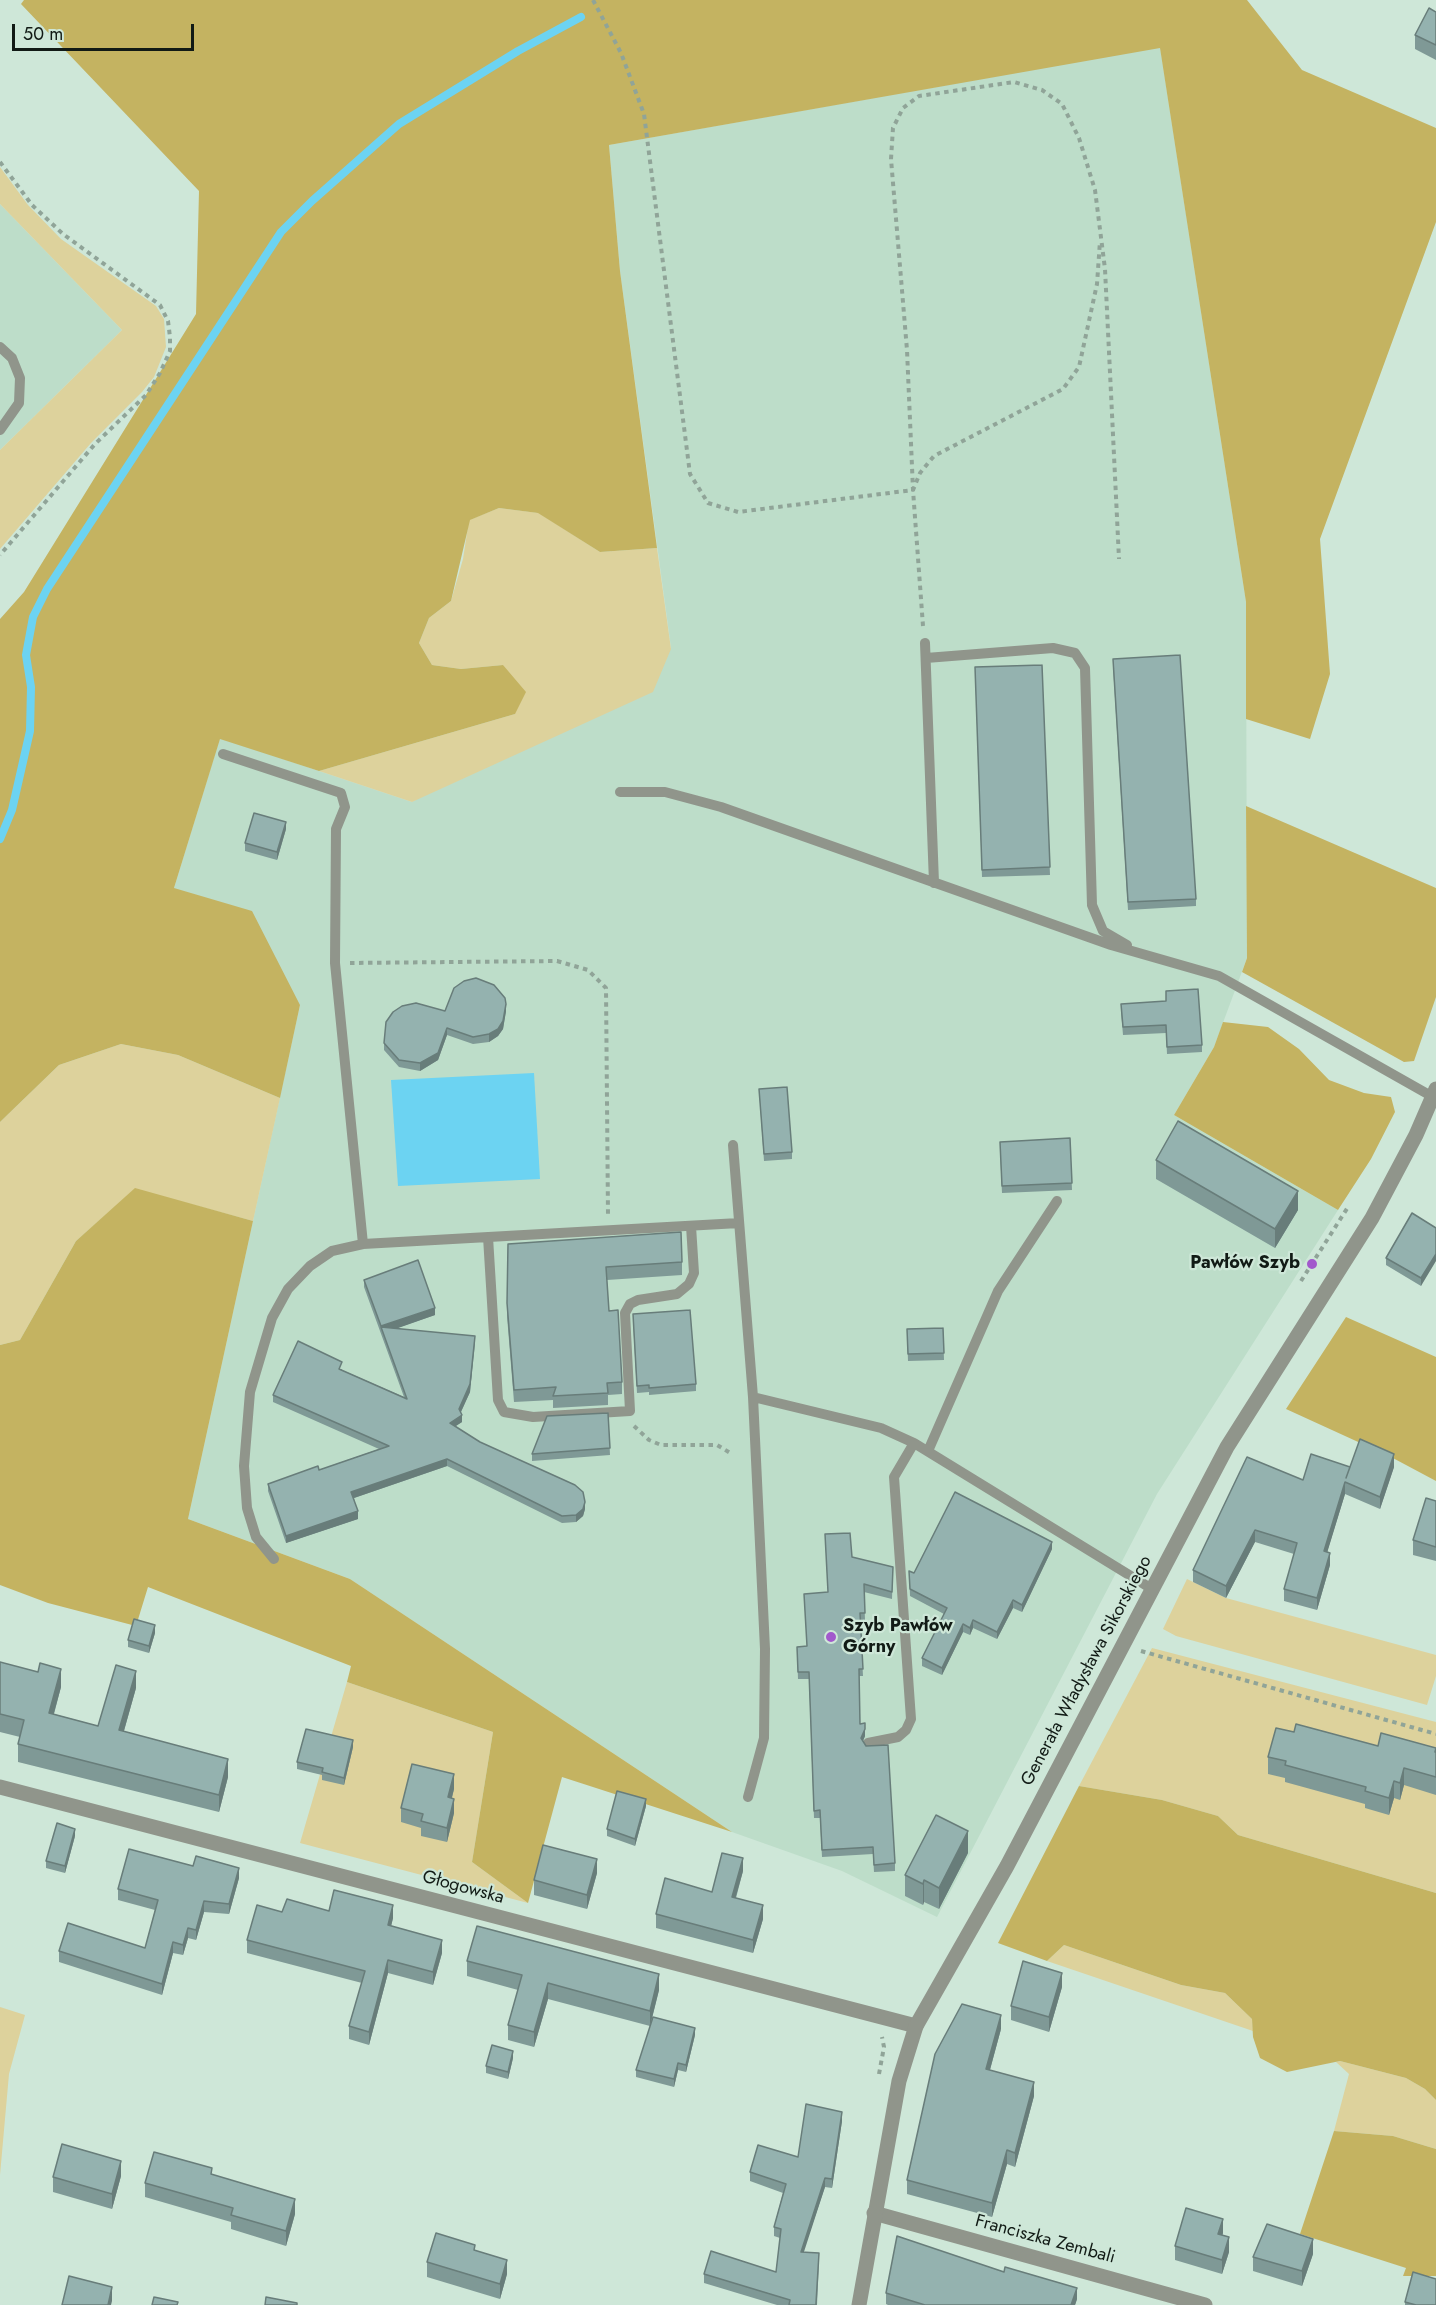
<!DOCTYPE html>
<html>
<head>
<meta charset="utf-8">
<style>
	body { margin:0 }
	#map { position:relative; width:1436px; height:2305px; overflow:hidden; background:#cee7d8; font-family:Jost,sans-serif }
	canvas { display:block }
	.scale { position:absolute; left:12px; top:24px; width:182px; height:27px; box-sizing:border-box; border:3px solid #111a15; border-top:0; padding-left:8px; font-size:18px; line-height:21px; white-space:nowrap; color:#111a15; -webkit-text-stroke:4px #cee7d8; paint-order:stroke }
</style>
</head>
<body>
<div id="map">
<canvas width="1436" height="2305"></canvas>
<div class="scale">50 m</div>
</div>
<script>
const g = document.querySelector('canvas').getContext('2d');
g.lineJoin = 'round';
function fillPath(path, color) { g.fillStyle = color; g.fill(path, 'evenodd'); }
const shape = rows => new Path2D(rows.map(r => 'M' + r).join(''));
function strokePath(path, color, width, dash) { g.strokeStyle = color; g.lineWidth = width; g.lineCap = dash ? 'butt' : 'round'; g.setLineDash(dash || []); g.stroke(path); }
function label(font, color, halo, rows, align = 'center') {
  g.font = font + ' Jost,sans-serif'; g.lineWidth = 4.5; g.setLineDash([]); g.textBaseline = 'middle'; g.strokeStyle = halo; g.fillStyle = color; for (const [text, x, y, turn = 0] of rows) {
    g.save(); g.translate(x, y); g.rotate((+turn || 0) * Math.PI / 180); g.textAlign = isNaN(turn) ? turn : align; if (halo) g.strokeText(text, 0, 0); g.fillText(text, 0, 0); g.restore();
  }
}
fillPath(shape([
	[1160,47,1246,602,1247,958,1214,1047,1174,1115,1338,1210,1157,1494,937,1917,842,1871,732,1832,350,1579,188,1519,300,1005,174,888,220,738,412,802,671,648,620,271,609,145],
	[0,204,122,330,0,450]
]), '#bdddc9');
fillPath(shape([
	[0,167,28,205,61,239,156,306,164,319,166,347,154,377,142,392,91,443,0,549,0,450,122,330,0,204],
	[499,508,539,513,600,552,657,548,671,649,653,692,412,802,319,771,515,714,503,665,461,669,432,665,419,643,429,618,451,601,463,559,469,520],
	[121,1044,178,1055,280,1098,253,1221,135,1189,76,1241,20,1340,0,1345,0,1122,59,1065],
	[1187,1579,1226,1598,1436,1655,1436,1676,1427,1705,1176,1636,1163,1629],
	[1152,1648,1436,1722,1436,1893,1238,1835,1218,1816,1162,1800,1079,1786],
	[347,1682,493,1732,472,1862,528,1903,300,1843],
	[1064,1945,1181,1985,1225,1993,1252,2019,1253,2031,1047,1961],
	[0,2007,25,2015,9,2074,0,2175],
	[1340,2061,1406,2078,1425,2089,1436,2100,1436,2149,1393,2136,1334,2131,1349,2074,1336,2062]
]), '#ddd29c');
fillPath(shape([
	[24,0,1247,0,1302,70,1436,128,1436,222,1320,539,1330,674,1310,739,1246,719,1246,602,1160,48,609,145,620,271,657,548,600,552,538,513,499,508,470,520,451,601,429,618,419,643,432,665,461,669,503,665,526,692,515,714,319,771,220,739,174,888,252,911,300,1005,280,1098,178,1055,121,1044,59,1065,0,1122,0,619,24,592,196,314,199,191,21,4],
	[1246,806,1436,888,1436,997,1414,1061,1404,1062,1242,972,1247,958],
	[1223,1022,1268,1027,1299,1049,1329,1080,1364,1093,1391,1097,1395,1112,1371,1159,1338,1210,1174,1115,1214,1047],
	[135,1188,253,1221,188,1519,350,1579,732,1832,562,1777,528,1903,472,1862,493,1732,347,1682,351,1666,148,1587,136,1626,48,1603,0,1585,0,1345,20,1340,76,1241],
	[1346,1317,1436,1357,1436,1481,1391,1457,1286,1409],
	[1079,1786,1162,1800,1218,1816,1238,1835,1436,1893,1436,2100,1425,2089,1406,2078,1340,2061,1287,2072,1260,2058,1253,2037,1252,2019,1225,1993,1181,1985,1064,1945,1047,1961,998,1943],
	[1334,2131,1393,2136,1436,2149,1436,2276,1403,2276,1406,2268,1300,2234]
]), '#c4b361');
fillPath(shape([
	[534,1073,540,1179,398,1186,391,1080]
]), '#6cd3f2');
strokePath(shape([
	[0,839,12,810,30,731,31,687,26,655,33,617,47,589,281,232,312,201,399,124,518,51,581,17]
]), '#6cd3f2', 8);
strokePath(shape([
	[593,0,621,53,644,114,690,474,708,503,738,512,913,490,920,473,934,456,1063,389,1079,367,1097,284,1100,241],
	[0,162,32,205,63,234,160,305,168,321,170,337,170,351,160,373,146,395,95,444,0,555],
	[923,626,913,490,907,350,891,159,893,128,903,108,919,96,1014,82,1042,90,1062,104,1079,138,1095,190,1105,269,1119,559],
	[350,963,557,961,588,970,606,988,608,1215],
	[1301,1281,1348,1207],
	[634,1426,649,1440,661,1445,717,1445,732,1454],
	[1141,1651,1436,1734],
	[879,2074,884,2047,882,2037]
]), '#90a498', 4, [4.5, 4.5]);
strokePath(shape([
	[0,347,12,358,20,378,19,403,0,430],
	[925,643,934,883],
	[926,658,1053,648,1075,653,1085,668,1092,905,1103,931,1127,945],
	[223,754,341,793,345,807,336,829,335,963,363,1244],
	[620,792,665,792,721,807,1111,945,1219,976,1433,1097],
	[733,1145,753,1397,765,1649,764,1738,748,1797],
	[488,1237,498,1400,504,1412,533,1417,630,1411,625,1313,630,1304,638,1300,677,1294,689,1284,694,1273,691,1226],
	[753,1397,881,1428,914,1443,1152,1589],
	[928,1451,998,1291,1057,1201],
	[274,1559,256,1537,247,1508,244,1466,250,1392,272,1318,288,1289,310,1266,332,1251,363,1244,739,1223],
	[868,1743,898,1737,906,1730,911,1719,894,1477,914,1443]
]), '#90958b', 10);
strokePath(shape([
	[0,1787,916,2026],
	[874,2213,1205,2305]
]), '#90958b', 15);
strokePath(shape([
	[859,2305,899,2081,916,2026,1007,1866,1227,1447,1372,1218,1416,1135,1436,1089]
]), '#90958b', 15);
fillPath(shape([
	[1436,12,1436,60,1415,49,1415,35],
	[1042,665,1050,875,982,877,975,667],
	[1113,666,1196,899,1196,906,1128,910],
	[286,829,277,860,245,851,245,843],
	[1166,1001,1202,1045,1202,1052,1167,1054,1166,1033,1123,1035,1121,1011],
	[445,1011,506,1011,503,1029,498,1036,489,1042,473,1044,447,1035,438,1060,420,1071,399,1067,384,1050,384,1043],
	[759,1089,792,1152,792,1159,764,1161],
	[1070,1138,1072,1190,1002,1193,1000,1150],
	[1156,1160,1298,1210,1275,1248,1156,1179],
	[1436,1228,1421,1286,1386,1265,1386,1258],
	[508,1244,682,1262,682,1275,607,1280,609,1311,622,1382,622,1394,608,1395,608,1405,553,1408,553,1400,514,1402,507,1316],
	[364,1280,435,1315,397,1328,475,1344,470,1392,461,1412,462,1422,455,1426,585,1509,583,1516,576,1522,562,1523,447,1466,354,1498,358,1519,286,1543,268,1491,268,1484,319,1470,379,1449,273,1402,273,1395,342,1369,342,1370,404,1397,364,1287],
	[633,1321,696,1384,696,1391,649,1395,649,1392,637,1393],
	[943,1328,944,1360,908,1361,907,1329],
	[608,1413,610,1455,532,1461,532,1454],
	[1350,1467,1394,1467,1380,1509,1345,1494,1327,1552,1330,1565,1317,1610,1284,1601,1284,1589,1294,1554,1255,1542,1226,1598,1193,1582,1193,1570,1303,1480],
	[1436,1501,1436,1561,1413,1555,1413,1540],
	[825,1534,852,1557,893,1567,892,1599,864,1592,865,1620,860,1621,863,1676,859,1676,860,1724,865,1736,863,1741,895,1863,895,1871,874,1872,873,1854,822,1857,820,1818,814,1818,809,1679,798,1679,797,1647,807,1646,804,1594,828,1593],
	[1052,1549,1022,1612,1013,1608,997,1639,973,1628,970,1635,963,1632,942,1675,922,1666,922,1658,944,1614,910,1596,909,1571,914,1573],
	[155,1633,149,1653,128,1647,128,1640],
	[0,1662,61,1687,54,1714,98,1726,136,1688,124,1731,228,1777,219,1812,18,1762,18,1744,20,1737,0,1732],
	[1294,1732,1378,1746,1436,1748,1436,1795,1404,1785,1400,1800,1394,1798,1389,1815,1365,1808,1365,1804,1285,1782,1285,1778,1268,1774,1268,1757],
	[353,1747,344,1785,322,1780,322,1775,297,1769,297,1762],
	[454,1789,452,1798,454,1813,447,1842,421,1836,421,1828,401,1822,401,1808],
	[646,1806,635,1846,607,1836,607,1829],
	[75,1836,65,1873,46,1868,46,1861],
	[968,1853,939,1909,924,1902,923,1905,905,1896,905,1875],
	[743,1871,736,1898,763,1919,753,1953,656,1928,656,1914,712,1892],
	[597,1873,587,1909,534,1895,534,1880],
	[239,1878,229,1914,204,1912,196,1940,188,1938,183,1955,173,1953,162,1995,59,1962,59,1951,145,1948,155,1910,118,1900,118,1889],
	[329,1911,393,1918,391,1926,442,1953,433,1985,388,1973,369,2045,349,2039,349,2026,362,1983,247,1953,247,1940,282,1912],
	[467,1961,659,1990,650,2026,548,1999,534,2047,508,2040,508,2025,518,1990,467,1976],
	[1062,1987,1049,2032,1011,2020,1011,2006],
	[1001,2029,990,2070,1034,2096,1015,2167,1007,2164,992,2217,907,2194,907,2180],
	[695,2035,686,2072,678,2070,674,2087,636,2077,636,2070],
	[513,2058,508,2079,486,2073,486,2066],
	[842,2121,832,2188,825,2187,803,2252,819,2262,817,2305,777,2305,704,2283,704,2274,776,2272,780,2238,774,2236,774,2227,783,2193,750,2181,750,2172,798,2157],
	[212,2174,295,2214,286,2246,231,2229,231,2222,145,2197,145,2183],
	[121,2176,112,2209,53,2192,53,2177],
	[1223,2233,1222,2236,1229,2252,1222,2274,1175,2260,1175,2246],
	[475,2250,507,2274,500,2299,427,2277,427,2262],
	[1313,2254,1302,2286,1253,2271,1253,2257],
	[886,2293,1077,2299,1075,2305,888,2305,886,2304],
	[1405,2302,1436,2305,1405,2305]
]), '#7f9996');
fillPath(shape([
	[286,822,286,829,277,860,277,852],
	[506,1004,506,1011,503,1029,498,1036,489,1042,489,1034],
	[447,1028,447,1035,438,1060,420,1071,420,1063],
	[1298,1191,1298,1210,1275,1248,1275,1229],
	[1436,1254,1436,1261,1421,1286,1421,1278],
	[435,1308,435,1315,384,1333,381,1327,381,1334,381,1326],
	[475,1336,470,1392,459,1416,459,1409],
	[462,1415,462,1422,450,1430,450,1423],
	[1394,1454,1394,1467,1380,1509,1380,1497],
	[447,1459,447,1466,351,1499,351,1492],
	[1345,1482,1345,1494,1324,1563,1324,1551],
	[585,1502,585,1509,583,1516,576,1522,576,1515],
	[358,1511,358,1519,286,1543,286,1536],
	[1255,1530,1255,1542,1226,1598,1226,1586],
	[1052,1542,1052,1549,1022,1612,1022,1605],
	[1330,1553,1330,1565,1317,1610,1317,1598],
	[1013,1600,1013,1608,997,1639,997,1632],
	[973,1620,973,1628,970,1635,970,1628],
	[963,1624,963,1632,942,1675,942,1668],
	[155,1625,155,1633,149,1653,149,1646],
	[61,1669,61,1687,49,1731,49,1713],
	[136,1671,136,1688,119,1748,119,1730],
	[865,1729,865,1736,861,1745,861,1738],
	[353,1740,353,1747,344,1785,344,1778],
	[228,1759,228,1777,219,1812,219,1795],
	[1404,1768,1404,1785,1400,1800,1400,1783],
	[454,1774,454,1789,448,1812,448,1797],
	[1394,1781,1394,1798,1389,1815,1389,1798],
	[454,1799,454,1813,447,1842,447,1828],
	[646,1799,646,1806,635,1846,635,1839],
	[75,1829,75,1836,65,1873,65,1866],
	[968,1831,968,1853,939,1909,939,1888],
	[743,1858,743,1871,732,1910,732,1897],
	[597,1859,597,1873,587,1909,587,1895],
	[239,1868,239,1878,229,1914,229,1904],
	[924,1880,924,1902,923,1905,923,1884],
	[204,1901,204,1912,196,1940,196,1930],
	[393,1905,393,1918,388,1939,388,1925],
	[763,1905,763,1919,753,1953,753,1940],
	[188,1928,188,1938,183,1955,183,1945],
	[442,1940,442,1953,433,1985,433,1972],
	[173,1942,173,1953,162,1995,162,1984],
	[388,1960,388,1973,369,2045,369,2032],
	[1062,1973,1062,1987,1049,2032,1049,2017],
	[659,1974,659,1990,650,2026,650,2011],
	[548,1983,548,1999,534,2047,534,2032],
	[1001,2015,1001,2029,986,2084,986,2069],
	[695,2028,695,2035,686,2072,686,2065],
	[513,2051,513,2058,508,2079,508,2072],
	[678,2063,678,2070,674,2087,674,2079],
	[1034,2082,1034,2096,1015,2167,1015,2153],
	[842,2112,842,2121,832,2188,832,2179],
	[1007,2150,1007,2164,992,2217,992,2203],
	[121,2161,121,2176,112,2209,112,2194],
	[825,2178,825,2187,801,2261,801,2252],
	[295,2199,295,2214,286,2246,286,2231],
	[1223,2219,1223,2233,1218,2249,1218,2234],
	[1229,2237,1229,2252,1222,2274,1222,2260],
	[1313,2239,1313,2254,1302,2286,1302,2271],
	[507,2260,507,2274,500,2299,500,2284],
	[112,2287,112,2301,111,2305,108,2305],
	[1077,2288,1077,2299,1075,2305,1071,2305]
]), '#687d7a');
const building = shape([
	[1429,8,1436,12,1436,45,1415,35,1429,8],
	[1180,655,1196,899,1128,902,1113,659,1180,655],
	[1042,665,1050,867,982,870,975,667,1042,665],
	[254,813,286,822,277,852,245,843,254,813],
	[476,978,494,985,505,998,506,1004,503,1021,498,1029,489,1034,473,1037,447,1028,438,1053,420,1063,399,1060,384,1043,386,1022,393,1012,402,1006,416,1003,445,1011,454,988,464,981,476,978],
	[1198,989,1202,1045,1167,1047,1166,1025,1123,1027,1121,1004,1166,1001,1166,991,1198,989],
	[787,1087,792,1152,764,1154,759,1089,787,1087],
	[1178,1121,1298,1191,1275,1229,1156,1160,1178,1121],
	[1070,1138,1072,1183,1002,1186,1000,1142,1070,1138],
	[1412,1213,1436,1228,1436,1254,1421,1278,1386,1258,1412,1213],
	[681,1232,682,1262,606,1267,609,1311,618,1310,622,1382,607,1383,608,1393,553,1396,556,1387,514,1390,507,1303,508,1244,681,1232],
	[418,1260,435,1308,381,1326,364,1280,418,1260],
	[690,1310,696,1384,649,1388,649,1385,637,1386,633,1314,690,1310],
	[381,1327,475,1336,470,1384,459,1409,462,1415,450,1423,480,1442,575,1485,583,1492,585,1502,583,1509,576,1515,562,1516,447,1459,351,1492,358,1511,286,1536,268,1484,318,1466,319,1470,389,1446,273,1395,298,1341,342,1362,339,1369,407,1399,381,1327],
	[943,1328,944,1353,908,1354,907,1329,943,1328],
	[608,1413,610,1448,532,1454,547,1416,608,1413],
	[1360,1439,1394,1454,1380,1497,1345,1482,1324,1551,1330,1553,1317,1598,1284,1589,1297,1543,1255,1530,1226,1586,1193,1570,1247,1457,1303,1480,1311,1454,1350,1467,1346,1478,1360,1439],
	[955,1492,1052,1542,1022,1605,1013,1600,997,1632,973,1620,970,1628,963,1624,942,1668,922,1658,947,1608,910,1589,909,1571,914,1573,955,1492],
	[1426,1498,1436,1501,1436,1547,1413,1540,1426,1498],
	[850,1533,852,1557,893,1567,892,1592,864,1584,865,1613,860,1613,863,1669,859,1669,860,1724,865,1723,865,1729,861,1738,866,1746,888,1745,895,1863,874,1865,873,1847,822,1850,820,1810,814,1811,809,1672,798,1672,797,1647,807,1646,804,1594,828,1592,825,1534,850,1533],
	[134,1619,155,1625,149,1646,128,1640,134,1619],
	[0,1662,38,1672,40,1663,61,1669,49,1713,98,1726,116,1665,136,1671,119,1730,228,1759,219,1795,18,1744,24,1720,0,1714,0,1662],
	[1296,1724,1378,1746,1381,1733,1436,1748,1435,1752,1436,1752,1436,1777,1404,1768,1400,1783,1394,1781,1389,1798,1365,1791,1366,1787,1285,1765,1286,1761,1268,1757,1276,1728,1294,1732,1296,1724],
	[306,1729,353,1740,344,1778,322,1772,323,1768,297,1762,306,1729],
	[412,1764,454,1774,448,1797,454,1799,447,1828,421,1821,423,1814,401,1808,412,1764],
	[617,1791,646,1799,635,1839,607,1829,617,1791],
	[936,1815,968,1831,939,1888,924,1880,923,1884,905,1875,936,1815],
	[57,1823,75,1829,65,1866,46,1861,57,1823],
	[543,1845,597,1859,587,1895,534,1880,543,1845],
	[129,1849,193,1866,196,1856,239,1868,229,1904,204,1901,196,1930,188,1928,183,1945,173,1942,162,1984,59,1951,68,1923,145,1948,158,1900,118,1889,129,1849],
	[722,1853,743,1858,732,1897,763,1905,753,1940,656,1914,665,1878,712,1892,722,1853],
	[334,1890,393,1905,388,1925,442,1940,433,1972,388,1960,369,2032,349,2026,365,1971,247,1940,257,1905,282,1912,287,1899,329,1911,334,1890],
	[477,1926,659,1974,650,2011,548,1983,534,2032,508,2025,522,1975,467,1961,477,1926],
	[1023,1961,1062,1973,1049,2017,1011,2006,1023,1961],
	[962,2004,1001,2015,986,2069,1034,2082,1015,2153,1007,2150,992,2203,907,2180,935,2054,962,2004],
	[653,2017,695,2028,686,2065,678,2063,674,2079,636,2070,653,2017],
	[492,2045,513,2051,508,2072,486,2066,492,2045],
	[806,2104,842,2112,832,2179,825,2178,801,2252,819,2253,816,2303,816,2305,789,2305,790,2300,704,2274,711,2251,776,2272,781,2229,774,2227,786,2184,750,2172,758,2145,798,2157,806,2104],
	[62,2144,121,2161,112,2194,53,2177,62,2144],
	[154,2152,212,2168,211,2174,295,2199,286,2231,231,2215,233,2208,145,2183,154,2152],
	[1186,2208,1223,2219,1218,2234,1229,2237,1222,2260,1175,2246,1186,2208],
	[1267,2224,1313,2239,1302,2271,1253,2257,1267,2224],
	[436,2233,475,2245,474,2250,507,2260,500,2284,427,2262,436,2233],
	[897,2236,1004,2272,1005,2267,1077,2288,1071,2305,925,2305,886,2293,897,2236],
	[1413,2272,1436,2279,1436,2305,1416,2305,1405,2302,1413,2272],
	[69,2276,112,2287,108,2305,62,2305,69,2276],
	[154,2297,178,2302,177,2305,152,2305,154,2297],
	[266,2297,297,2303,297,2305,265,2305,266,2297]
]);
fillPath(building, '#94b2af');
strokePath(building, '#687d7a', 1.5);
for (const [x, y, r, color] of [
	[1312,1264,6,"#a259cc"],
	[831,1637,6,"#a259cc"]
]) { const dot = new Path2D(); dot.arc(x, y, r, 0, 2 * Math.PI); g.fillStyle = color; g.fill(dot); strokePath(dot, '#cee7d8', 2); }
label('bold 18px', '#111a15', '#cee7d8', [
	["Pawłów Szyb",1300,1264],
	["Szyb Pawłów",843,1627,"left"],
	["Górny",843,1648,"left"]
], 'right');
label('18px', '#111a15', '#cee7d8', [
	["Generała Władysława Sikorskiego",1087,1671,-62],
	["Głogowska",463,1888,15],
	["Franciszka Zembali",1045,2240,15]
]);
</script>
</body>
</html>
